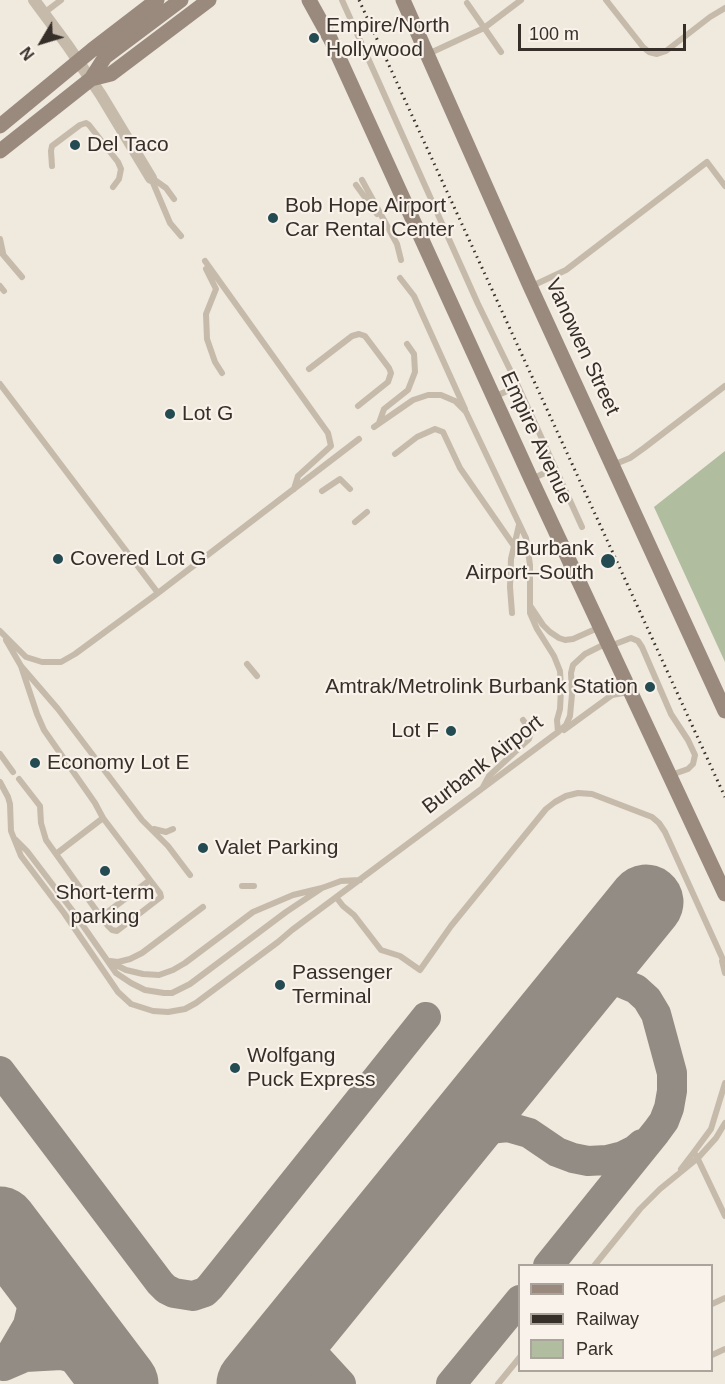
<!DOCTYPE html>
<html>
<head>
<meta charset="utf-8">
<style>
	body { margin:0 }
	#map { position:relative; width:725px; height:1384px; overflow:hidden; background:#efe9de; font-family:Arial,sans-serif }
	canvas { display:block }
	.legend { position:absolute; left:518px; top:1264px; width:195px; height:108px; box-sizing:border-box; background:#f8f2ea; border:2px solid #aaa49d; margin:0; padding:8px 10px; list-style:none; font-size:18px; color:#352e29 }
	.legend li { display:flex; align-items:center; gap:12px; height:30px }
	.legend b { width:30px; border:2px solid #aaa49d }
	.north { position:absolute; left:12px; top:12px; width:60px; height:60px; -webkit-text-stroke:4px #f8f2ea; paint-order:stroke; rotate:232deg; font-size:16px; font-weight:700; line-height:24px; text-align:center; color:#352e29 }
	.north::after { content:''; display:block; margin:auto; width:21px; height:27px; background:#352e29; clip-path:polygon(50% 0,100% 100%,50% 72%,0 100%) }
	.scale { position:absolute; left:518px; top:24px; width:168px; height:27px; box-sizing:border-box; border:3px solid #352e29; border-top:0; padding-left:8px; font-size:18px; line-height:21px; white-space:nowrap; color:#352e29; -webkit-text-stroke:4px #f8f2ea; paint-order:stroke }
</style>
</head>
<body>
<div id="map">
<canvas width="725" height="1384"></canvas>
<ul class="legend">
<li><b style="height:8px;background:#9a8a7d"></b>Road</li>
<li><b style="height:8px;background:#352e29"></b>Railway</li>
<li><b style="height:16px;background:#b0bd9f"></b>Park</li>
</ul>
<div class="north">N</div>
<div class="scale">100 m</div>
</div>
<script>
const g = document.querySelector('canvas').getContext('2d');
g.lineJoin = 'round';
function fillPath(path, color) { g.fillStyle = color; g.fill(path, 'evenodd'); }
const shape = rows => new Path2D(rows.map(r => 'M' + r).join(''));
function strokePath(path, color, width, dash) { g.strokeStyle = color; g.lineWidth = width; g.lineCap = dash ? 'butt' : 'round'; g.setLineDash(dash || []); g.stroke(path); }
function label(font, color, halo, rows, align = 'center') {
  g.font = font + ' Arial,sans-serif'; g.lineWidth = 4.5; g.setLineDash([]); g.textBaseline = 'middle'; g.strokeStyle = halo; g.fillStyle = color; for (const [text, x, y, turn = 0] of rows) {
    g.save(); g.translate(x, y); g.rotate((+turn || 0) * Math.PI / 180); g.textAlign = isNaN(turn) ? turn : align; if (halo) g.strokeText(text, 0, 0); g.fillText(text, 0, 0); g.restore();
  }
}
fillPath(shape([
	[725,451,725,662,654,507]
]), '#b0bd9f');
strokePath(shape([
	[0,1071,160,1283,166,1289,174,1293,193,1296,205,1292,210,1287,426,1017],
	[445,1149,468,1134,479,1130,508,1127,529,1133,557,1152,573,1158,588,1161,607,1160,623,1156,635,1150,642,1144],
	[548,1266,656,1132,664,1121,669,1108,672,1091,672,1073,656,1014,647,999,636,989,617,981,597,982,571,994],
	[295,1334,341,1384],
	[24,1344,61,1305],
	[4,1366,25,1357,61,1355,86,1361,98,1367,120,1384],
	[4,1366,28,1325,33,1304,32,1289,29,1273,20,1251],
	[276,1384,286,1380,302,1378,320,1380,329,1384],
	[451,1384,520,1300]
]), '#928c84', 30);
strokePath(shape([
	[0,1224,121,1384],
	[254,1384,646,902]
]), '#928c84', 75);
strokePath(shape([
	[342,0,478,304,518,386,582,527],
	[606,0,643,47,649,52,657,54,666,51,710,17,725,8],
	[467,3,501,52],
	[44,13,61,0],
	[428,54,484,28,521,0],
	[52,166,51,151,52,146,80,125,86,123,89,125,118,162,121,169,119,179,113,187],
	[151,178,170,223,181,236],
	[152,178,166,188,174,199],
	[362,180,397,244,401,260],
	[356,185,377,214],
	[0,239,3,253],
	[0,251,22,277],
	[205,261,328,433,331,446,298,476,294,489],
	[206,269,216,289,206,314,207,339,215,362,222,373],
	[400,278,414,296,465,409],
	[0,286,4,291],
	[532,286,566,270,707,162,725,186],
	[309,369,352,336,359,334,365,336,389,368,391,373,388,382,358,406],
	[0,384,158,593],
	[494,397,518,386],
	[379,423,384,409,408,390,415,372,414,354,407,344],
	[374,427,413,400,428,395,441,395,455,401,466,412,526,538,530,565,530,613,537,629,554,656,560,671,561,689,560,709,557,720,558,732],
	[395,454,417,437,435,429,443,432,460,468,514,546],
	[613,465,630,458,644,448,725,386],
	[532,479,555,468],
	[322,491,340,479,350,489],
	[355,522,367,512],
	[531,607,543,625,550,632,559,638,565,640,573,639,600,627],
	[512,613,510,587,511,559,519,525],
	[0,631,26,657,42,662,61,662,75,654,158,593,359,439],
	[6,640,21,666,37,714,44,730,95,803,103,818],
	[610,646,631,638,638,641,642,647,671,714,688,740,695,755,693,764,688,769,671,775],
	[247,664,257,676],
	[21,666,58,709,142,820,168,846,190,875],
	[564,730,612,695,629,692],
	[0,754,13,772],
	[19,779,40,806,41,823,46,840,101,917,150,880,103,818,56,854],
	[0,782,8,797,10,804,11,831,21,856,64,913,118,992,131,1004,153,1011,168,1012,185,1009,196,1003,278,942,292,930,558,732,566,725,570,716,572,694,571,673,573,665,585,654,607,643],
	[483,787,489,776,529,739,531,732,523,720],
	[154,829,166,832,173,829],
	[16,840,27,851,72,910,116,973,131,983,145,990,164,993,172,993,190,984,286,912,322,888],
	[242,886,254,886],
	[336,897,343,906,354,915,381,950,400,956,420,970,451,926,546,809,555,802,566,796,578,793,592,794,652,817,659,823,665,832,725,964],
	[101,917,108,926,112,930,117,931,161,897,160,893,150,880],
	[110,961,118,962,130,959,142,953,203,907],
	[722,961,725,973],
	[110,962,126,970,143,974,159,975,173,970,185,963,253,912,293,895,322,888,341,881,360,880],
	[696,1155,725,1216],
	[681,1169,694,1152,711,1129,725,1083],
	[594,1266,640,1209,660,1189,698,1158,716,1138,725,1123],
	[712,1304,725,1298],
	[712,1355,725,1349],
	[498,1384,520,1357]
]), '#c6baab', 6);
strokePath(shape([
	[34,0,68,46,101,95,151,178]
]), '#c6baab', 12);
strokePath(shape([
	[309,0,330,38,531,479,725,894],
	[403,0,530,286,725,711],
	[91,79,111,74,209,0],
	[0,126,92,50,157,0],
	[0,151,91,79,105,57,181,0]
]), '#9a8a7d', 15);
strokePath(shape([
	[359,0,725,797]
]), '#352e29', 3, [1.5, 4.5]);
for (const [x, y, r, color] of [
	[314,38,6,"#244b52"],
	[75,145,6,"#244b52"],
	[273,218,6,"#244b52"],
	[170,414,6,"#244b52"],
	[58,559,6,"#244b52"],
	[608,561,8,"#244b52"],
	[650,687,6,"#244b52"],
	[451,731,6,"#244b52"],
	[35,763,6,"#244b52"],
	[203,848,6,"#244b52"],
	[105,871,6,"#244b52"],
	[280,985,6,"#244b52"],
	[235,1068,6,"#244b52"]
]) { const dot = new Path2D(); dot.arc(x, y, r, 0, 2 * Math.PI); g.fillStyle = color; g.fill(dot); strokePath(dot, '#f8f2ea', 2); }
label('21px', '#352e29', '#f8f2ea', [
	["Empire/North",326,26],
	["Hollywood",326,50],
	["Del Taco",87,145],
	["Bob Hope Airport",285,206],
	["Car Rental Center",285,230],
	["Lot G",182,414],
	["Burbank",594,549,"right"],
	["Airport–South",594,573,"right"],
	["Covered Lot G",70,559],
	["Amtrak/Metrolink Burbank Station",638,687,"right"],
	["Lot F",439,731,"right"],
	["Economy Lot E",47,763],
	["Valet Parking",215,848],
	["Short-term",105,893,"center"],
	["parking",105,917,"center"],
	["Passenger",292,973],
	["Terminal",292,997],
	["Wolfgang",247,1056],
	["Puck Express",247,1080]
], 'left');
label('21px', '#352e29', '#f8f2ea', [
	["Vanowen Street",582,347,65],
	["Empire Avenue",536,438,65],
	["Burbank Airport",483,765,-38]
]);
</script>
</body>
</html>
